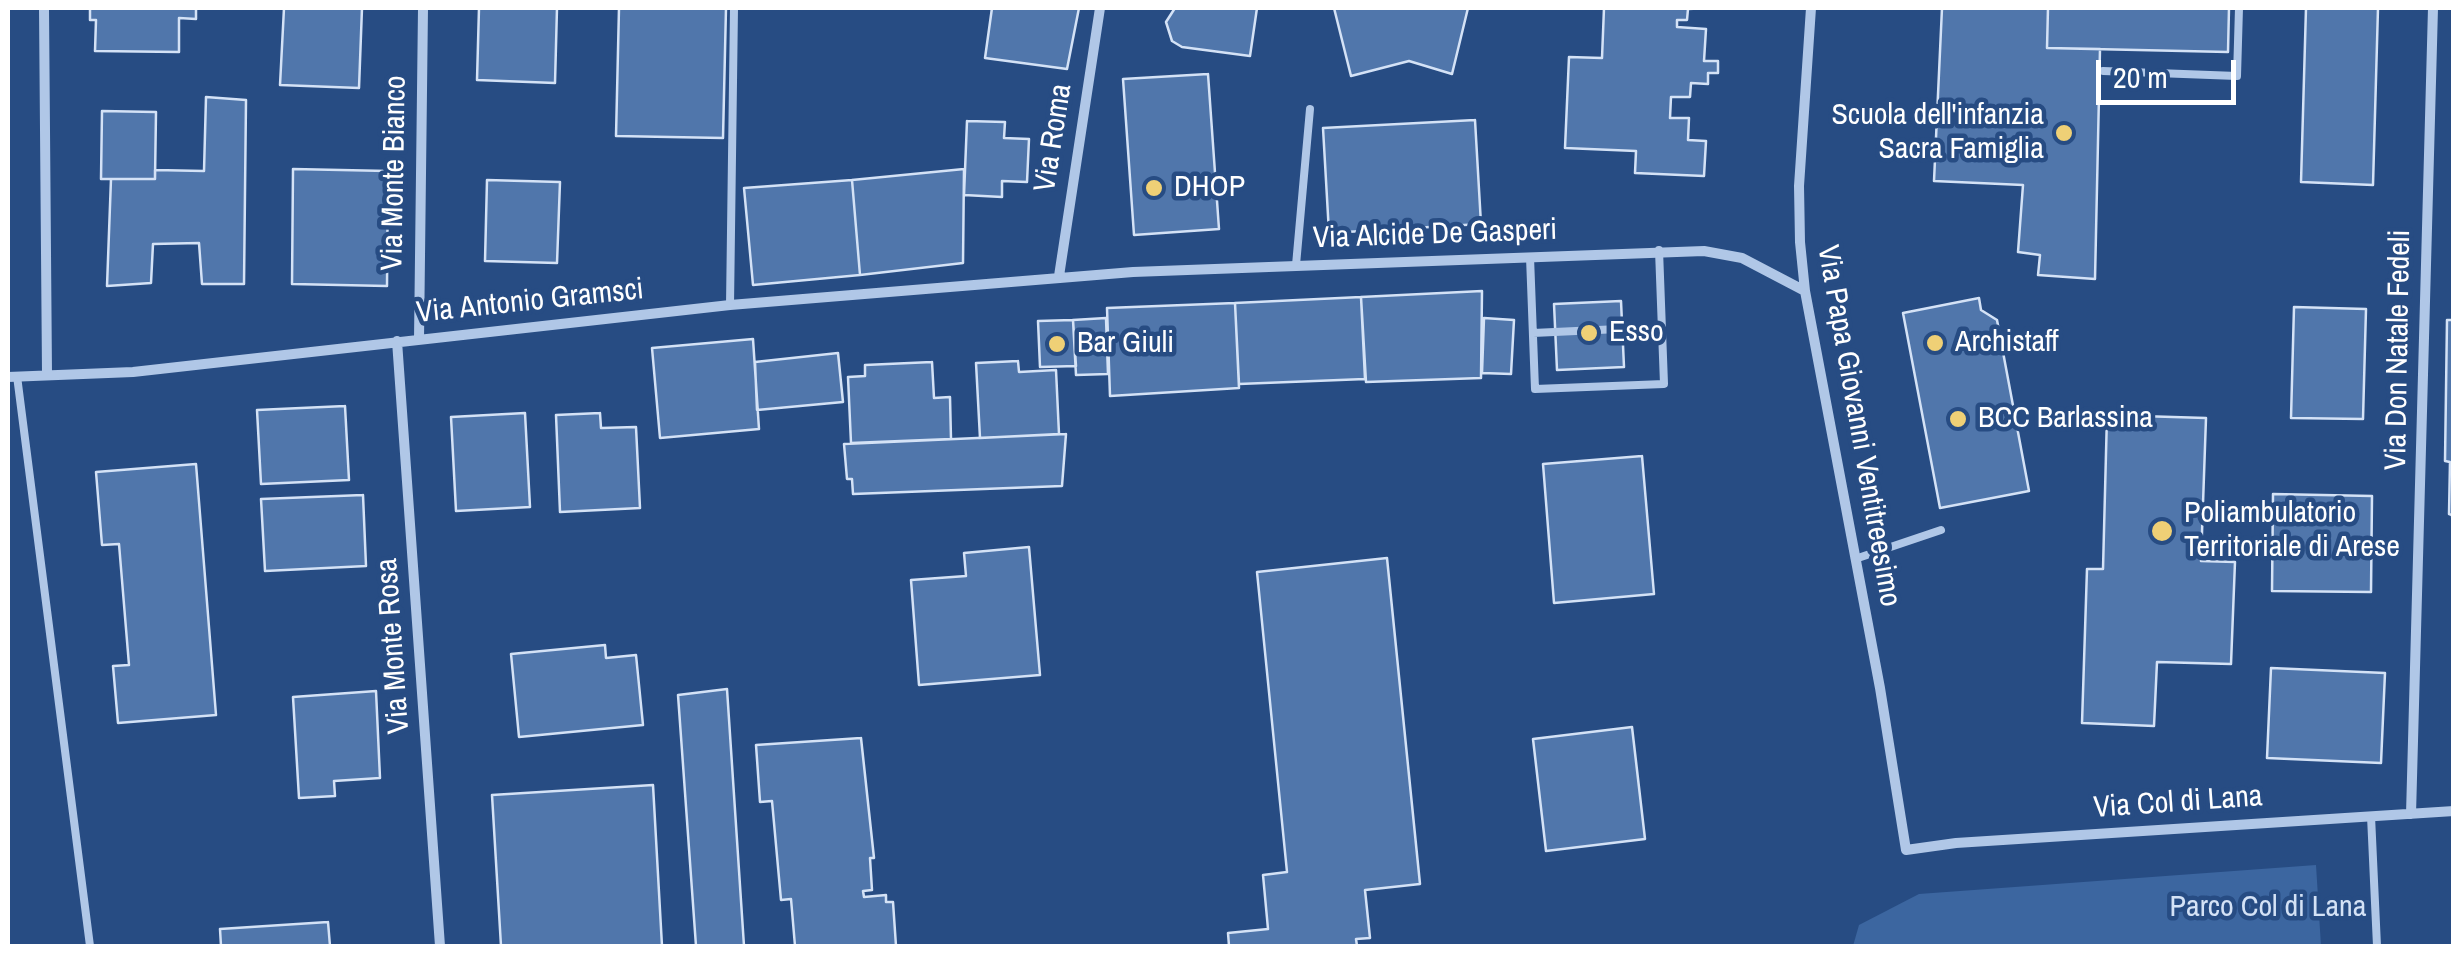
<!DOCTYPE html>
<html>
<head>
<meta charset="utf-8">
<style>
	body { margin:0 }
	#map { position:relative; width:2461px; height:954px; overflow:hidden; background:#274c83; font-family:"Archivo Narrow",sans-serif }
	canvas { display:block }
	.frame { position:absolute; inset:0; border:10px solid #fff; pointer-events:none }
	.scale { position:absolute; left:2096px; top:60px; width:140px; height:45px; box-sizing:border-box; border:5px solid #fff; border-top:0; padding-left:12px; font-size:30px; line-height:35px; white-space:nowrap; color:#fff; -webkit-text-stroke:8px #274c83; paint-order:stroke }
</style>
</head>
<body>
<div id="map">
<canvas width="2461" height="954"></canvas>
<div class="frame"></div>
<div class="scale">20 m</div>
</div>
<script>
const g = document.querySelector('canvas').getContext('2d');
g.lineJoin = 'round';
function fillPath(path, color) { g.fillStyle = color; g.fill(path, 'evenodd'); }
const shape = rows => new Path2D(rows.map(r => 'M' + r).join(''));
function strokePath(path, color, width, dash) { g.strokeStyle = color; g.lineWidth = width; g.lineCap = dash ? 'butt' : 'round'; g.setLineDash(dash || []); g.stroke(path); }
function label(font, color, halo, rows, align = 'center') {
  g.font = font + ' "Archivo Narrow",sans-serif'; g.lineWidth = 9; g.setLineDash([]); g.textBaseline = 'middle'; g.strokeStyle = halo; g.fillStyle = color; for (const [text, x, y, turn = 0] of rows) {
    g.save(); g.translate(x, y); g.rotate((+turn || 0) * Math.PI / 180); g.textAlign = isNaN(turn) ? turn : align; if (halo) g.strokeText(text, 0, 0); g.fillText(text, 0, 0); g.restore();
  }
}
fillPath(shape([
	[2316,865,2321,946,1853,946,1859,925,1919,894]
]), '#3c66a0');
const building = shape([
	[90,8,196,8,196,19,179,18,179,52,95,51,96,20,90,20,90,8],
	[284,8,362,8,359,88,280,85,284,8],
	[479,8,557,8,555,83,477,80,479,8],
	[619,8,726,8,723,138,616,136,619,8],
	[992,8,1079,8,1067,69,985,58,992,8],
	[1175,8,1257,8,1250,56,1182,47,1172,41,1166,22,1175,8],
	[1334,8,1468,8,1452,74,1409,61,1351,76,1334,8],
	[1604,8,1709,8,1688,9,1687,20,1677,20,1677,27,1706,29,1704,61,1718,61,1718,73,1708,73,1708,84,1691,83,1690,97,1671,97,1670,118,1689,118,1688,140,1706,141,1704,176,1635,173,1636,151,1565,148,1569,57,1602,58,1604,8],
	[1942,8,2048,8,2047,48,2100,49,2095,279,2038,275,2040,255,2018,252,2023,185,1934,181,1942,8],
	[2048,8,2229,8,2228,52,2047,48,2048,8],
	[2306,8,2378,8,2373,185,2301,182,2306,8],
	[1208,74,1219,229,1134,235,1123,79,1208,74],
	[206,97,246,100,244,284,202,284,199,243,153,244,151,283,107,286,111,179,155,179,155,170,204,171,206,97],
	[102,111,156,112,155,179,101,179,102,111],
	[1475,120,1481,224,1329,233,1323,128,1475,120],
	[967,121,1005,122,1004,138,1029,139,1027,182,1002,181,1002,197,964,195,967,121],
	[293,169,388,171,387,286,292,284,293,169],
	[964,169,963,263,860,275,852,180,964,169],
	[487,180,560,182,557,263,485,261,487,180],
	[852,180,860,275,753,285,744,188,852,180],
	[1482,291,1481,378,1366,382,1361,297,1482,291],
	[1361,297,1365,379,1239,384,1235,303,1361,297],
	[1979,298,1981,310,1997,320,2029,491,1940,508,1903,313,1979,298],
	[1621,301,1624,367,1557,370,1554,304,1621,301],
	[1235,303,1239,388,1110,396,1107,308,1235,303],
	[2294,307,2366,309,2363,419,2291,418,2294,307],
	[1106,318,1108,374,1076,375,1073,320,1106,318],
	[1484,318,1514,320,1511,374,1482,373,1484,318],
	[1073,320,1076,366,1040,367,1038,321,1073,320],
	[2447,320,2454,320,2454,541,2452,515,2449,514,2450,462,2445,461,2447,320],
	[753,339,759,429,660,438,652,348,753,339],
	[838,353,843,402,757,410,755,362,838,353],
	[1018,361,1019,372,1056,370,1059,434,980,438,976,363,1018,361],
	[932,362,934,398,950,397,951,439,851,443,848,377,865,376,865,365,932,362],
	[345,406,349,480,261,484,257,410,345,406],
	[525,413,530,507,456,511,451,417,525,413],
	[600,413,601,428,636,427,640,508,560,512,556,415,600,413],
	[2107,415,2206,418,2201,561,2235,562,2231,664,2157,662,2154,726,2082,723,2087,569,2103,569,2107,415],
	[1066,434,1062,486,853,494,852,479,847,479,844,444,1066,434],
	[1642,456,1654,594,1554,603,1543,464,1642,456],
	[196,464,216,715,118,723,113,666,129,665,119,544,102,545,96,472,196,464],
	[2273,494,2372,496,2371,592,2272,591,2273,494],
	[363,495,366,566,265,571,261,499,363,495],
	[1029,547,1040,675,919,685,911,580,966,576,964,553,1029,547],
	[1387,558,1420,884,1365,890,1370,938,1356,939,1357,946,1229,946,1228,933,1268,929,1263,875,1287,872,1257,572,1387,558],
	[605,645,606,658,636,655,643,725,519,737,511,654,605,645],
	[2271,668,2385,673,2381,763,2267,758,2271,668],
	[727,689,744,946,696,946,678,695,727,689],
	[376,691,380,778,334,781,335,796,299,798,293,697,376,691],
	[1632,727,1645,839,1546,851,1533,739,1632,727],
	[861,738,874,858,870,858,872,890,863,891,864,897,886,895,886,902,893,902,896,946,795,946,791,899,781,900,772,801,760,802,756,745,861,738],
	[653,785,662,946,501,946,492,795,653,785],
	[328,922,330,946,221,946,220,929,328,922]
]);
fillPath(building, '#5076ab');
strokePath(building, '#d4e2f6', 2.5);
strokePath(shape([
	[2103,71,2237,76,2239,8],
	[1530,257,1535,389,1664,384,1659,250],
	[1296,265,1310,109],
	[730,305,734,8],
	[1533,333,1662,327],
	[17,376,90,946],
	[1855,559,1941,530],
	[2371,816,2377,946]
]), '#b0c7e7', 8);
strokePath(shape([
	[44,8,47,374],
	[1811,8,1799,186,1800,242,1805,291,1880,688,1906,850,1956,843,2454,811],
	[1059,276,1100,8],
	[419,339,423,8],
	[397,341,440,946],
	[8,377,133,372,730,305,1133,272,1704,251,1742,258,1805,291],
	[2411,814,2433,8]
]), '#b0c7e7', 10);
for (const [x, y, r, color] of [
	[2064,133,10,"#efd076"],
	[1154,188,10,"#efd076"],
	[1589,333,10,"#efd076"],
	[1935,343,10,"#efd076"],
	[1057,344,10,"#efd076"],
	[1958,419,10,"#efd076"],
	[2162,531,12,"#efd076"]
]) { const dot = new Path2D(); dot.arc(x, y, r, 0, 2 * Math.PI); g.fillStyle = color; g.fill(dot); strokePath(dot, '#274c83', 4); }
label('30px', '#fff', '#274c83', [
	["Scuola dell'infanzia",2044,116,"right"],
	["Sacra Famiglia",2044,150,"right"],
	["DHOP",1174,188],
	["Esso",1609,333],
	["Archistaff",1955,343],
	["Bar Giuli",1077,344],
	["BCC Barlassina",1978,419],
	["Poliambulatorio",2184,514],
	["Territoriale di Arese",2184,548]
], 'left');
label('30px', '#fff', '#274c83', [
	["Via Roma",1054,138,-81],
	["Via Monte Bianco",395,173,-89],
	["Via Alcide De Gasperi",1435,235,-2],
	["Via Antonio Gramsci",530,302,-6],
	["Via Don Natale Fedeli",2399,350,-89],
	["Via Papa Giovanni Ventitreesimo",1858,426,80],
	["Via Monte Rosa",394,646,-94],
	["Via Col di Lana",2178,803,-4]
]);
label('30px', '#d4e2f6', '#274c83', [
	["Parco Col di Lana",2268,908]
]);
</script>
</body>
</html>
